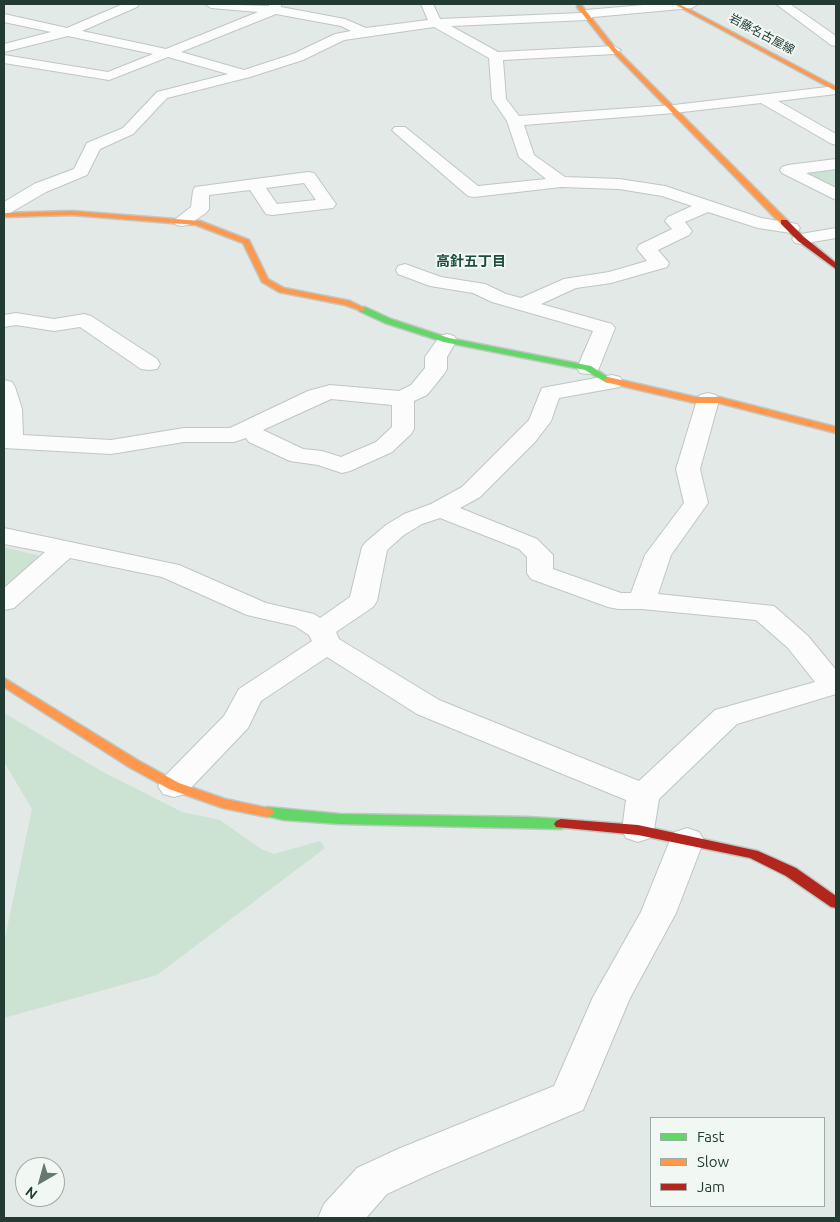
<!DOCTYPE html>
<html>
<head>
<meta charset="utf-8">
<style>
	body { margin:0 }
	#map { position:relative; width:840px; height:1222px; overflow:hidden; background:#e3e9e6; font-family:Ubuntu,sans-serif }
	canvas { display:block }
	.frame { position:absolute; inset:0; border:5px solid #223b33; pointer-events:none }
	.legend { position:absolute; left:650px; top:1117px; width:175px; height:90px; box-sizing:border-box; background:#f1f8f4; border:1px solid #9eaca7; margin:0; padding:6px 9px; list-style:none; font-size:15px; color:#223b33 }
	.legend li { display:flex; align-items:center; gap:10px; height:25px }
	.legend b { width:25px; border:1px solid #9eaca7 }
	.north { position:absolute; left:15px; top:1157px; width:50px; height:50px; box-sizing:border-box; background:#f1f8f4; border:1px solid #9eaca7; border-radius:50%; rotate:218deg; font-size:14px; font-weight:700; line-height:20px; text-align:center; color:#223b33 }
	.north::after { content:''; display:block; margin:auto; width:18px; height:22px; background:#667872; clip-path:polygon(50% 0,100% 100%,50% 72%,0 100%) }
</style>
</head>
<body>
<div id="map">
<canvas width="840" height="1222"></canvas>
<div class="frame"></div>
<ul class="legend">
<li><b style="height:6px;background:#63d668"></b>Fast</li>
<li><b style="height:6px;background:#ff974d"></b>Slow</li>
<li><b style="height:6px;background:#b3261e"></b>Jam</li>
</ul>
<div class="north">N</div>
</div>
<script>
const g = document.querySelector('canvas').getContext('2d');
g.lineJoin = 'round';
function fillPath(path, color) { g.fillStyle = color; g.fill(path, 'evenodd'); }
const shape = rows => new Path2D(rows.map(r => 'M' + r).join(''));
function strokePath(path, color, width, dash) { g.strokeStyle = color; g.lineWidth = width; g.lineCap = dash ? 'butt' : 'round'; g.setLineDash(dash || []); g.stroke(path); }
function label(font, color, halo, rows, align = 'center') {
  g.font = font + ' Ubuntu,"Noto Sans JP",sans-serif'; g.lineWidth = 4; g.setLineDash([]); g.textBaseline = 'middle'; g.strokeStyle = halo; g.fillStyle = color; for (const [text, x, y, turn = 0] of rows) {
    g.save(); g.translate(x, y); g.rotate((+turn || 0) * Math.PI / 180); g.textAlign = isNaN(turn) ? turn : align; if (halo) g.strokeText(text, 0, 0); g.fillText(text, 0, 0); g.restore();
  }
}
fillPath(shape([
	[836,166,836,191,801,174,802,171],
	[4,547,40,556,4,588],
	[4,713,103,772,182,812,220,820,261,849,274,854,320,841,325,848,157,975,4,1018,4,943,32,809,4,762]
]), '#cce2d2');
const street = shape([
	[123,4,139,4,137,7,82,31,166,49,258,12,211,8,205,4,269,6,269,4,281,4,281,7,345,19,366,28,428,20,421,4,433,4,440,19,581,13,586,10,655,4,698,4,692,8,593,17,587,20,451,26,498,52,614,46,621,50,614,54,503,60,506,99,519,116,674,105,836,86,836,94,778,101,836,134,836,145,830,143,761,103,674,113,524,125,534,155,565,177,619,179,665,186,761,218,797,224,800,228,797,232,791,233,758,228,708,212,685,222,692,231,689,235,658,250,669,263,667,267,611,283,576,288,541,304,612,324,615,328,599,368,596,373,588,374,580,373,577,368,593,331,492,302,473,293,430,286,398,274,396,270,398,266,405,264,441,277,485,284,506,294,521,298,564,279,609,272,647,261,637,249,639,245,672,229,665,221,668,217,692,206,662,196,619,189,561,187,474,197,468,196,395,133,392,130,395,127,405,127,478,186,546,179,519,157,507,121,492,99,489,58,434,27,344,40,303,60,250,77,167,98,133,134,100,149,87,175,46,192,10,213,4,214,4,202,34,184,74,169,87,143,123,128,157,92,228,74,168,57,109,80,4,63,4,55,108,72,153,54,68,36,4,52,4,44,51,32,4,22,4,14,67,28,123,4],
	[276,14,341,26,351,31,335,34,293,54,244,70,181,52,276,14],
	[776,4,790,4,836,36,836,46,831,45,776,4],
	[836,159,836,169,806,173,836,188,836,200,782,173,780,170,782,167,788,165,836,159],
	[308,172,314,173,333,200,336,204,333,208,272,215,266,214,250,190,209,195,209,209,206,213,188,225,182,226,176,225,173,221,191,207,193,191,195,187,308,172],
	[304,183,316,200,277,204,266,188,304,183],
	[836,228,836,238,801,244,795,243,792,239,795,235,836,228],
	[16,313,54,319,84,314,91,316,157,359,160,364,157,369,149,370,141,369,80,327,54,331,16,325,4,327,4,315,16,313],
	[447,334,454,336,457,340,447,357,447,369,444,374,427,395,414,401,414,429,411,434,392,452,350,471,342,473,318,465,290,461,249,442,246,438,234,442,184,442,111,454,4,448,4,380,12,382,15,387,22,409,23,435,111,440,184,428,230,428,308,391,330,385,399,391,411,385,425,368,425,357,440,336,447,334],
	[331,399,392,405,392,427,376,442,341,457,322,451,303,449,263,430,331,399],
	[612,375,620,377,623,382,620,387,559,398,551,421,535,442,480,497,460,508,537,539,553,555,553,569,621,593,631,593,645,555,684,503,676,469,697,400,700,395,708,393,716,395,719,400,700,469,708,503,671,555,658,594,774,606,808,636,836,670,836,694,737,724,659,799,654,830,650,838,638,842,626,838,622,830,626,800,417,714,327,657,261,701,248,728,185,794,174,797,163,794,158,786,163,778,224,716,239,689,312,641,309,635,295,626,247,615,162,577,70,558,14,608,4,610,4,588,45,552,4,544,4,528,179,565,266,603,314,614,320,618,350,597,362,547,366,542,386,525,404,514,431,504,462,487,529,420,542,388,612,375],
	[440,518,519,549,527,557,527,573,531,579,608,607,618,609,642,609,756,620,788,648,815,682,715,710,639,781,439,700,339,639,336,632,373,607,377,601,387,550,404,535,422,524,440,518],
	[687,828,699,832,704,840,676,913,630,998,583,1110,428,1175,387,1194,366,1218,318,1218,324,1204,357,1168,398,1149,554,1086,593,997,641,912,670,840,675,832,687,828]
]);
const fast = shape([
	[359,307,365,307,391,319,449,338,591,366,612,380,608,383,605,382,585,370,444,342,385,323,359,311,359,307],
	[267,807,340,814,527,817,561,819,566,821,568,824,566,827,561,829,340,824,284,820,262,815,260,812,262,809,267,807]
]);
const slow = shape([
	[578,4,582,4,582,6,616,49,787,220,787,224,781,224,612,51,577,7,578,4],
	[674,4,679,4,836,87,836,91,674,4],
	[72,211,200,221,249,240,268,279,284,288,350,301,366,309,362,311,345,305,279,292,262,282,243,243,196,225,72,215,4,217,4,213,72,211],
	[608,377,695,397,719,397,836,427,836,433,719,403,695,403,605,382,604,380,608,377],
	[4,678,139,761,179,783,225,799,272,809,274,812,272,815,267,817,223,808,169,789,129,767,4,687,4,678]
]);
const jam = shape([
	[781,220,787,220,804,237,836,263,836,269,798,241,781,224,781,220],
	[561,819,638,825,758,851,796,868,836,896,836,908,831,907,786,876,750,858,638,835,556,827,554,824,556,821,561,819]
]);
strokePath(street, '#c0c6c3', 2);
strokePath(fast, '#bfc7c3', 3);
strokePath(slow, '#bfc7c3', 3);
strokePath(jam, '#bfc7c3', 3);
fillPath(street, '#fbfcfb');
fillPath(fast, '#63d668');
fillPath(slow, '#ff974d');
fillPath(jam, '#b3261e');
label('12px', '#223b33', '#f1f8f4', [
	["岩藤名古屋線",762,34,28]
]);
label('bold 14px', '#1e4d3e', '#f1f8f4', [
	["高針五丁目",471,261]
]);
</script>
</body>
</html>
